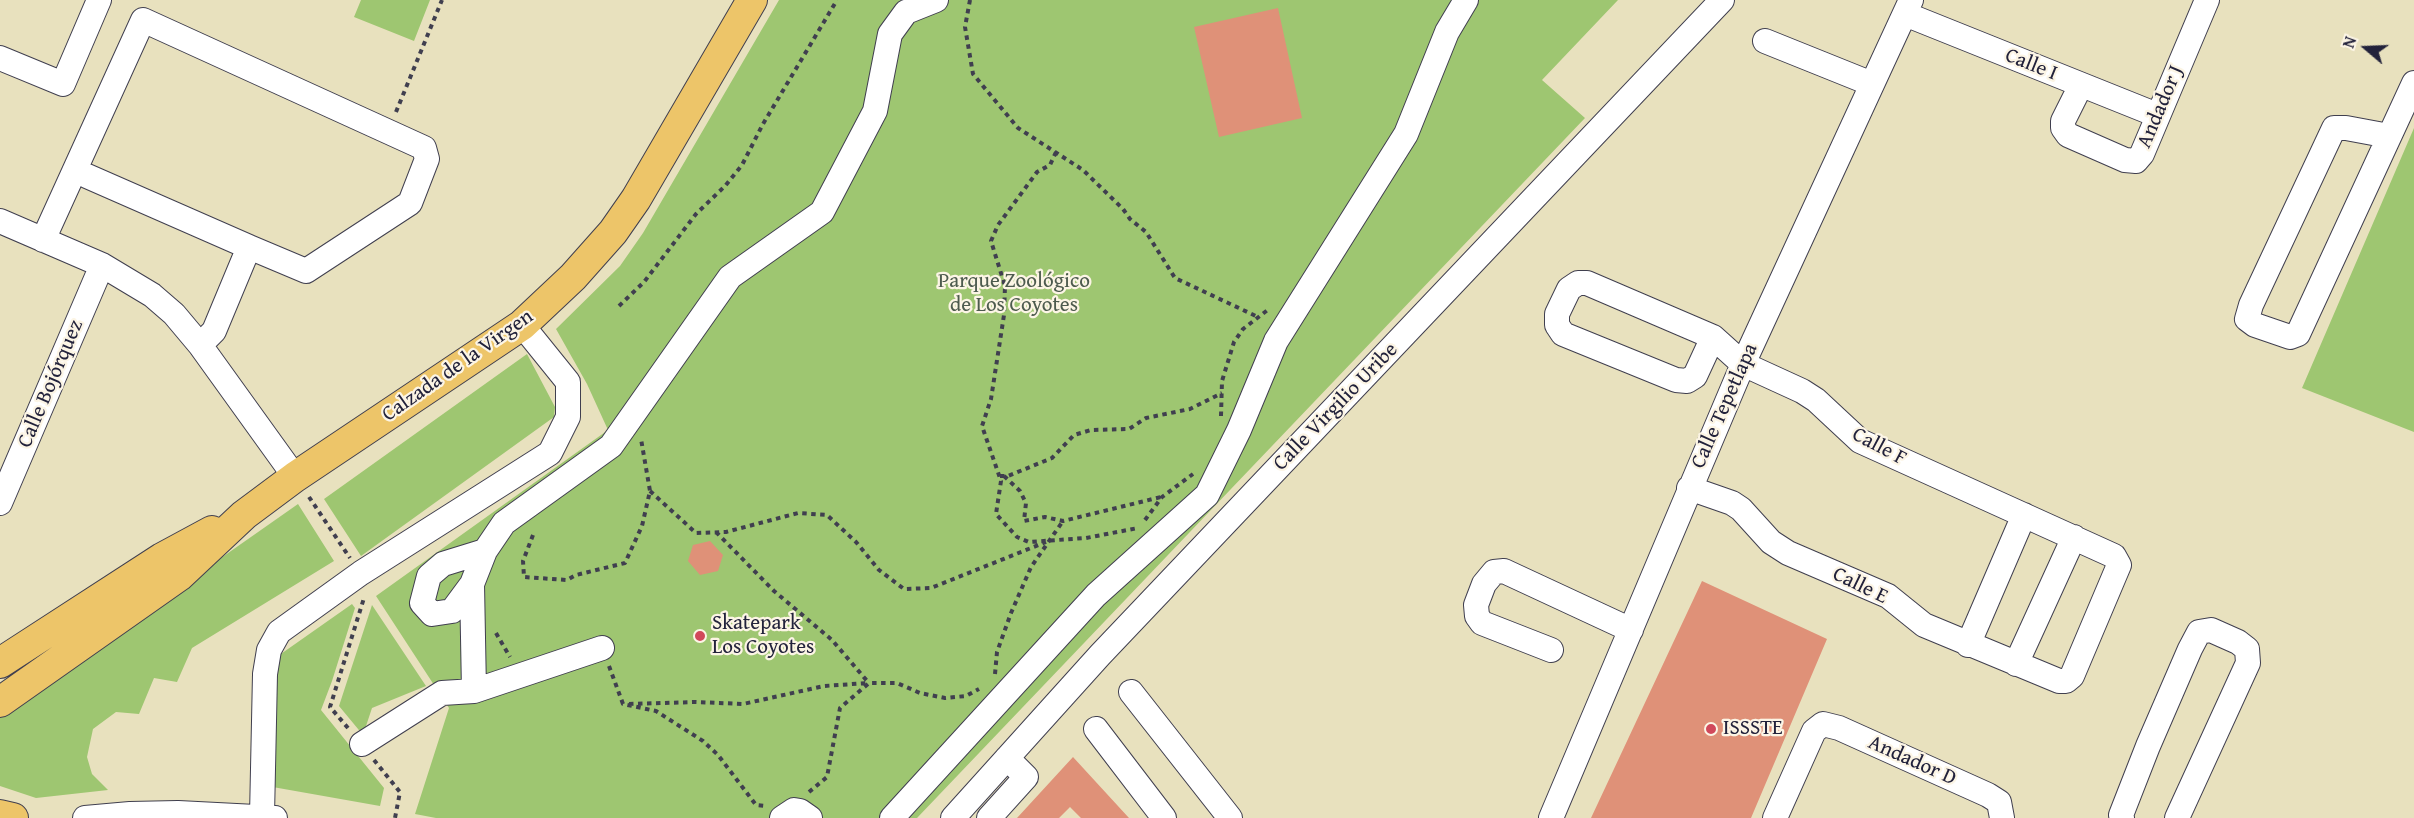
<!DOCTYPE html>
<html>
<head>
<meta charset="utf-8">
<style>
	body { margin:0 }
	#map { position:relative; width:2414px; height:818px; overflow:hidden; background:#e8e1be; font-family:"Gentium Book Plus",serif }
	canvas { display:block }
	.north { position:absolute; left:2336px; top:18px; width:60px; height:60px; -webkit-text-stroke:4px #fcf5e5; paint-order:stroke; rotate:289deg; font-size:16px; font-weight:700; line-height:24px; text-align:center; color:#22223b }
	.north::after { content:''; display:block; margin:auto; width:21px; height:27px; background:#22223b; clip-path:polygon(50% 0,100% 100%,50% 72%,0 100%) }
</style>
</head>
<body>
<div id="map">
<canvas width="2414" height="818"></canvas>
<div class="north">N</div>
</div>
<script>
const g = document.querySelector('canvas').getContext('2d');
g.lineJoin = 'round';
function fillPath(path, color) { g.fillStyle = color; g.fill(path, 'evenodd'); }
const shape = rows => new Path2D(rows.map(r => 'M' + r).join(''));
function strokePath(path, color, width, dash) { g.strokeStyle = color; g.lineWidth = width; g.lineCap = dash ? 'butt' : 'round'; g.setLineDash(dash || []); g.stroke(path); }
function label(font, color, halo, rows, align = 'center') {
  g.font = font + ' "Gentium Book Plus",serif'; g.lineWidth = 4.5; g.setLineDash([]); g.textBaseline = 'middle'; g.strokeStyle = halo; g.fillStyle = color; for (const [text, x, y, turn = 0] of rows) {
    g.save(); g.translate(x, y); g.rotate((+turn || 0) * Math.PI / 180); g.textAlign = isNaN(turn) ? turn : align; if (halo) g.strokeText(text, 0, 0); g.fillText(text, 0, 0); g.restore();
  }
}
fillPath(shape([
	[361,0,430,0,414,41,354,17],
	[779,0,1618,0,1542,80,1585,118,917,818,436,818,415,814,449,708,376,596,608,430,587,384,556,329,620,266,643,233],
	[2414,128,2414,432,2302,388],
	[527,354,555,407,554,417,361,556,324,499],
	[298,504,334,561,192,648,177,682,154,678,139,714,116,712,93,729,87,757,92,774,108,790,36,798,0,786,0,713],
	[352,604,355,608,332,681,321,710,384,788,380,806,267,786,278,656],
	[372,605,426,686,372,708,363,735,339,706]
]), '#9ec671');
fillPath(shape([
	[1278,8,1302,118,1219,137,1194,27],
	[710,541,723,555,718,571,700,575,688,561,693,545],
	[1702,581,1827,639,1751,818,1591,818],
	[1073,757,1129,818,1081,818,1070,807,1059,818,1017,818]
]), '#df9178');
const minor = shape([
	[1905,14,2157,115],
	[1765,41,1872,84],
	[0,58,63,84,99,0],
	[2081,85,2063,121,2063,128,2068,135,2125,160,2136,161,2142,154,2207,0],
	[2389,136,2346,128,2334,128,2251,305,2247,319,2255,325,2290,337,2298,334,2414,83],
	[87,176,249,247],
	[0,221,102,265,152,295,174,314,200,345,295,477],
	[43,240,143,20,424,148,427,159,410,203,306,271,249,247,214,331,200,345],
	[1689,488,1732,503,1741,509,1771,542,1788,553,1888,596,1924,625,2059,681,2066,681,2072,676,2119,565,2114,556,1860,441,1816,400,1802,391,1743,364,1713,337,1587,283,1578,283,1569,289,1557,314,1557,325,1563,334,1676,380,1687,381,1695,376,1713,337],
	[0,503,102,265],
	[485,551,504,523,611,446,730,277,822,212,875,111,890,34,906,12,936,0],
	[1968,645,2024,515],
	[1551,650,1482,623,1477,616,1476,605,1484,584,1494,572,1504,571,1631,630],
	[2016,664,2074,537],
	[474,691,602,648],
	[1131,692,1230,818],
	[1096,729,1164,818],
	[362,744,442,693,474,691,472,584,485,551,443,564,429,576,422,603,432,614,452,611,472,584],
	[262,816,265,674,269,650,279,632,361,573,550,453,568,417,568,382,522,325],
	[85,818,130,814,178,813,275,818],
	[782,818,794,810,800,811,810,818],
	[892,818,1096,595,1207,495,1239,430,1276,341,1406,134,1447,32,1466,0],
	[953,818,1100,655,1722,0],
	[989,818,1026,777,1007,758],
	[1551,818,1743,364,1911,0],
	[1775,818,1814,731,1823,724,1839,728,1988,795,1999,802,2002,818],
	[2122,818,2121,815,2148,746,2190,649,2199,632,2211,630,2238,642,2247,649,2248,663,2177,818]
]);
const major = shape([
	[0,663,162,558,212,531],
	[0,702,179,576,244,515,295,477,522,325,573,277,613,232,636,199,752,0],
	[0,815,13,818]
]);
strokePath(minor, '#403f4f', 26);
strokePath(major, '#403f4f', 32);
strokePath(shape([
	[970,0,965,27,973,74,1018,128,1083,170,1123,209,1130,219,1146,232,1175,278,1258,317],
	[396,112,442,0],
	[1056,152,1050,165,1037,172,998,225,991,241,1005,286,1004,315,991,399,982,426,1001,481,996,514,1017,537,1029,542,1086,538,1138,528],
	[619,306,644,282,696,214,725,186,742,165,763,124,837,0],
	[1221,416,1222,381,1234,342,1243,329,1269,309],
	[1000,476,1008,476,1052,458,1074,435,1091,430,1129,429,1146,418,1190,409,1222,393],
	[1004,476,1020,491,1026,503,1024,521,1045,517,1063,521,1161,497],
	[650,491,696,533,726,532,798,513,827,515,856,542,879,570,904,589,931,588,1046,542],
	[309,497,350,558],
	[1145,520,1162,497,1193,474],
	[716,532,774,591,832,640,868,682],
	[533,535,523,561,524,577,567,580,576,575,625,563,642,526,650,491,641,439],
	[496,633,510,657],
	[609,666,623,704,656,711,703,741,718,755,756,805,766,806],
	[995,674,997,652,1011,613,1031,567,1063,521],
	[629,704,696,702,743,704,824,686,868,683],
	[348,728,330,707,364,598],
	[374,760,400,792,395,818],
	[809,792,827,777,840,708,869,683,897,683,920,693,945,698,966,696,979,689]
]), '#403f4f', 4, [4.5, 4.5]);
strokePath(minor, '#fff', 24);
strokePath(major, '#edc569', 30);
for (const [x, y, r, color] of [
	[700,636,6,"#d1495b"],
	[1711,729,6,"#d1495b"]
]) { const dot = new Path2D(); dot.arc(x, y, r, 0, 2 * Math.PI); g.fillStyle = color; g.fill(dot); strokePath(dot, '#fcf5e5', 2); }
label('21px', '#22223b', '#fcf5e5', [
	["Calle I",2031,65,22],
	["Andador J",2161,107,-67],
	["Calzada de la Virgen",458,366,-35],
	["Calle Bojórquez",51,384,-67],
	["Calle Tepetlapa",1725,406,-66],
	["Calle Virgilio Uribe",1336,407,-46],
	["Calle F",1879,447,28],
	["Calle E",1860,586,26],
	["Andador D",1912,761,24]
]);
label('21px', '#4d5b4e', '#fcf5e5', [
	["Parque Zoológico",1014,282],
	["de Los Coyotes",1014,306]
]);
label('21px', '#22223b', '#fcf5e5', [
	["Skatepark",712,624],
	["Los Coyotes",712,648],
	["ISSSTE",1723,729]
], 'left');
</script>
</body>
</html>
